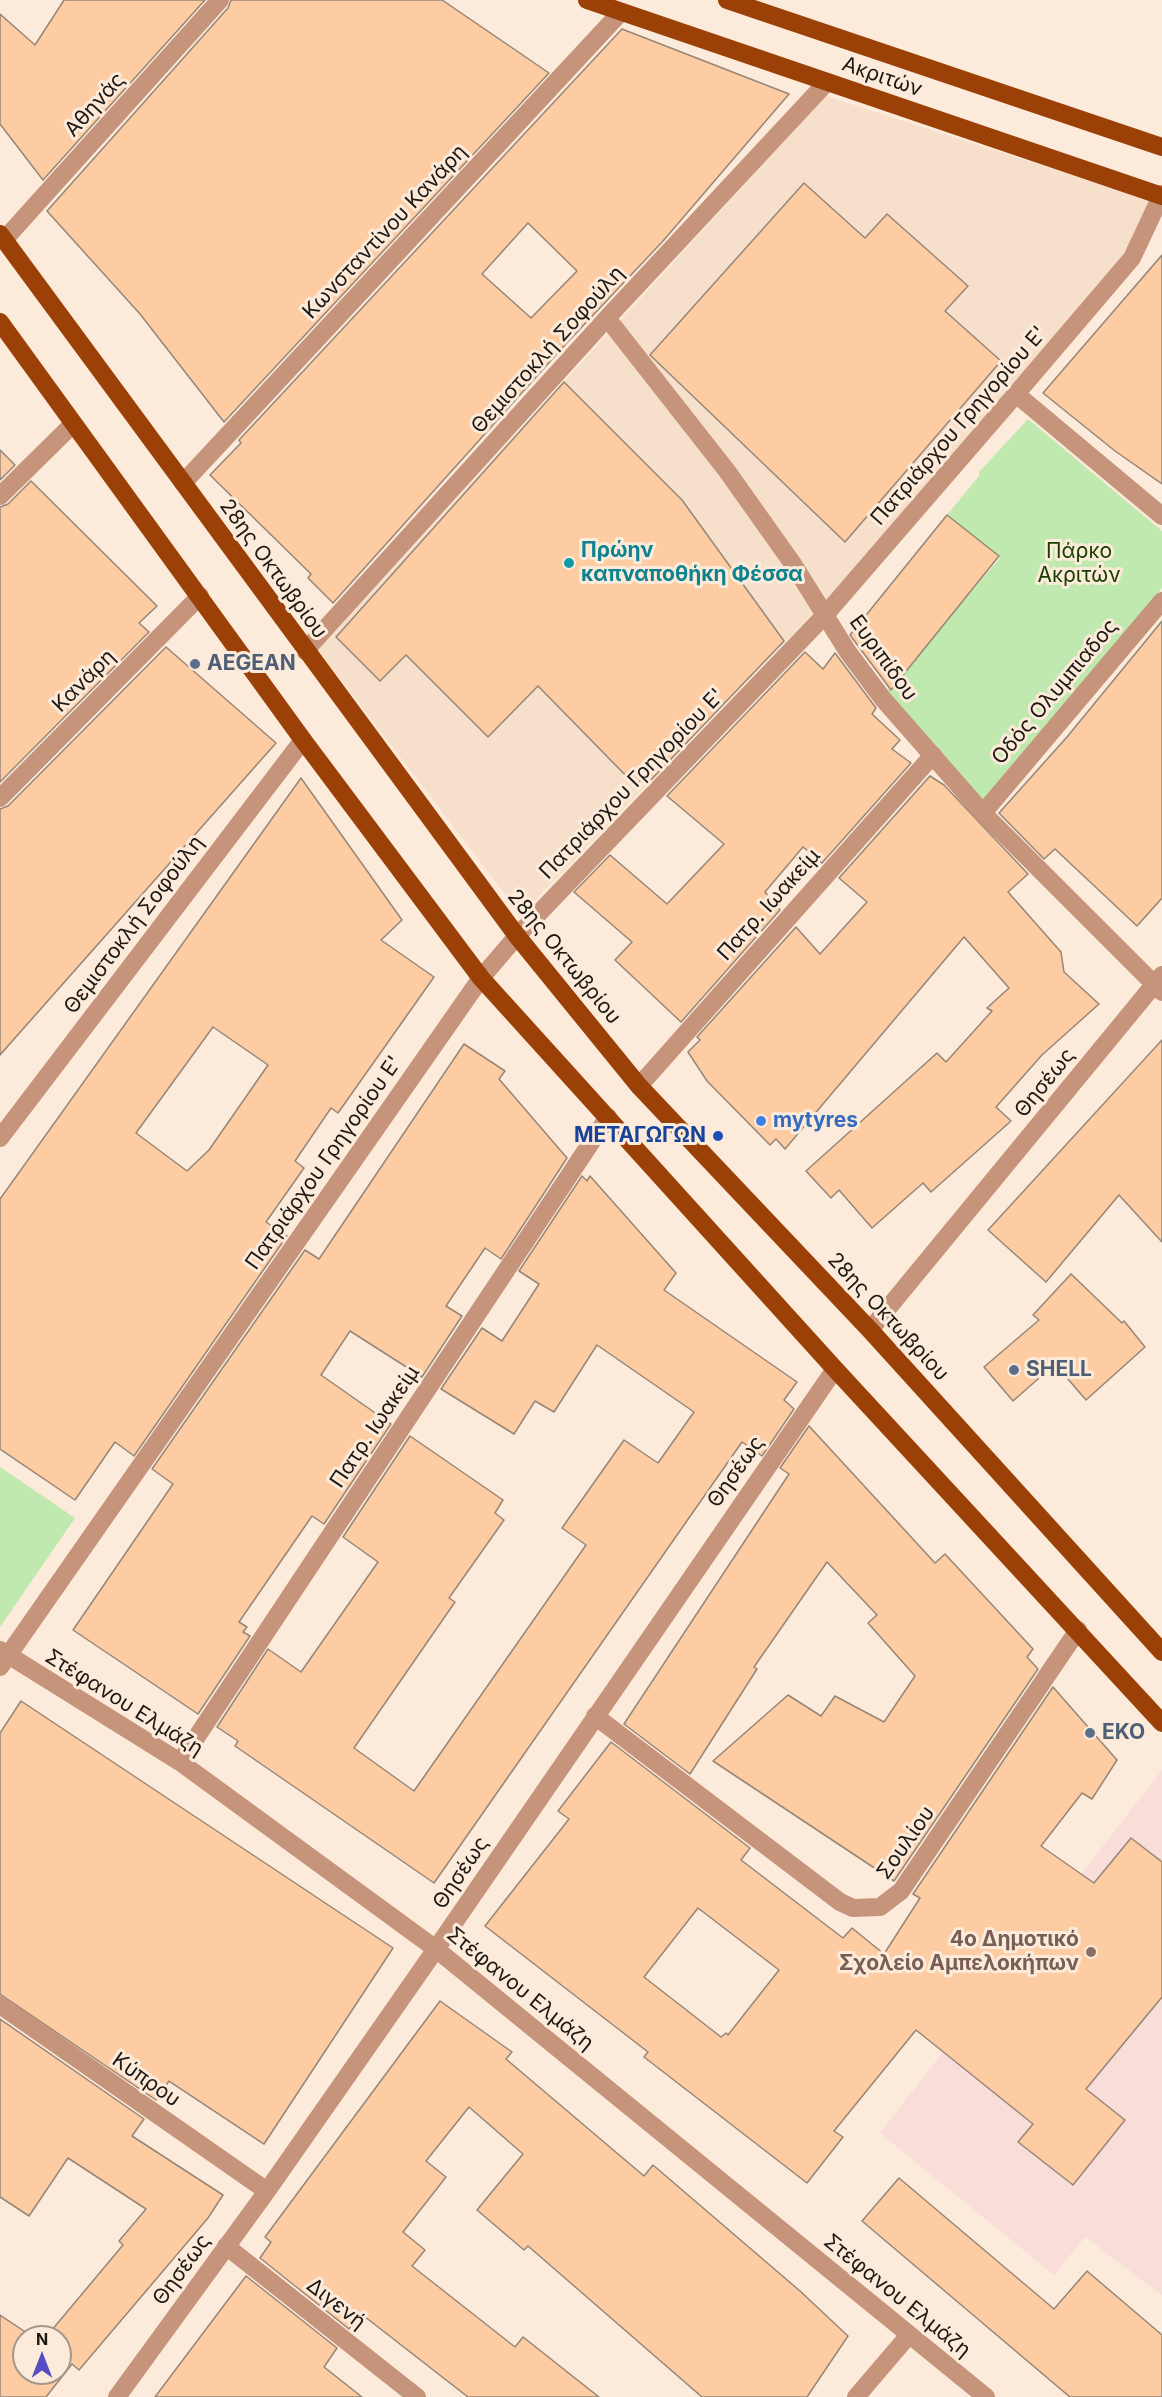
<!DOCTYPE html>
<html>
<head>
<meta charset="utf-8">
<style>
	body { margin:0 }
	#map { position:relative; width:1162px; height:2397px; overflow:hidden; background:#fcebdb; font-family:Inter,sans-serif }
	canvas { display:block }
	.north { position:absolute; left:12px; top:2325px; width:60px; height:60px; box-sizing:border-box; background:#fcebdb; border:2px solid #a3978b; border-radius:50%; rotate:0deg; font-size:16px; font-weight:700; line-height:24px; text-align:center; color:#1d1812 }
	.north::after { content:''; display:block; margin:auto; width:21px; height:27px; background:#574dc4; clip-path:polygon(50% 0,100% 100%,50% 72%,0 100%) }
</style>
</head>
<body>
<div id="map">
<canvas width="1162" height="2397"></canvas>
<div class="north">N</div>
</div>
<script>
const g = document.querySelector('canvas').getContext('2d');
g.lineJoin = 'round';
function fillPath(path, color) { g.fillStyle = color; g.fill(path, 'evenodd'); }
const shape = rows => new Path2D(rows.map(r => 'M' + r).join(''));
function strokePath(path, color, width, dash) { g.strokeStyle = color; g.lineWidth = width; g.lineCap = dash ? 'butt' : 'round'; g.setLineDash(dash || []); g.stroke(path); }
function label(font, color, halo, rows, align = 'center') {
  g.font = font + ' Inter,sans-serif'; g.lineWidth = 6; g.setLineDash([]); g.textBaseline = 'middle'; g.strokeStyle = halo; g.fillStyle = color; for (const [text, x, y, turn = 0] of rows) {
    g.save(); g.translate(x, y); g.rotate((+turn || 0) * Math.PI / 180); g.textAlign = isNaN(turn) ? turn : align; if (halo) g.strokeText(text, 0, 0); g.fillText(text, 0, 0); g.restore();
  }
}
fillPath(shape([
	[826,96,1149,200,1126,253,825,601,521,915,318,650]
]), '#f7e0cb');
fillPath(shape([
	[1162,1770,1162,2295,1085,2237,1054,2275,880,2133]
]), '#f8ddd9');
fillPath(shape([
	[1028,419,1162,531,1162,588,982,802,885,693,1000,558,947,515,979,476,979,472],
	[0,1467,75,1518,0,1627]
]), '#bfe9ae');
const building = shape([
	[64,0,205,0,43,180,0,124,0,14,35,45,64,0],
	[231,0,442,0,549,73,224,422,140,314,47,211,228,8,231,0],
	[622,29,789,94,663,241,563,347,333,603,308,578,311,574,210,475,241,443,239,440,622,29],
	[528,223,577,271,531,318,482,274,528,223],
	[804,183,865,238,887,214,968,286,945,311,1001,361,845,542,650,355,804,183],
	[1162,255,1162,484,1115,451,1043,393,1162,255],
	[564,382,682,500,784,641,649,782,643,777,636,786,538,686,488,737,406,655,380,681,336,637,564,382],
	[0,450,15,465,0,480,0,450],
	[31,481,157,606,139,623,149,632,0,782,0,507,8,504,31,481],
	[947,515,999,556,891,690,850,635,947,515],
	[1162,621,1162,898,1137,926,1055,849,1044,859,999,813,1067,737,1162,621],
	[166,647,276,743,0,1055,0,809,8,806,166,647],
	[805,652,823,669,835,653,876,708,872,714,900,740,892,749,911,763,822,863,803,847,765,892,780,910,681,1022,615,960,632,942,574,892,610,855,667,904,724,844,667,796,805,652],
	[930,776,944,785,1028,874,1008,892,1061,952,1064,972,1099,1004,1042,1055,996,1107,1011,1121,931,1192,923,1183,872,1228,839,1190,831,1198,806,1171,937,1053,946,1062,992,1011,987,1008,1009,988,964,937,785,1149,776,1139,770,1145,707,1081,688,1052,700,1040,697,1037,796,927,820,954,867,902,839,878,930,776],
	[301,778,402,920,381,940,434,977,338,1113,331,1108,295,1161,304,1168,266,1222,287,1236,134,1456,115,1442,75,1500,0,1449,0,1199,301,778],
	[213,1027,268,1065,209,1150,187,1171,136,1133,213,1027],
	[1162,1040,1162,1242,1119,1195,1046,1282,988,1230,1162,1040],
	[464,1044,505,1071,499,1079,567,1158,501,1259,485,1248,446,1306,462,1316,422,1377,350,1331,321,1375,391,1424,324,1524,312,1516,239,1622,247,1627,243,1632,250,1636,198,1714,73,1630,173,1484,152,1469,305,1250,319,1259,464,1044],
	[582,1176,587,1181,590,1176,676,1273,664,1290,797,1382,784,1400,794,1409,762,1456,742,1442,434,1883,235,1746,238,1741,217,1727,268,1649,301,1672,378,1562,343,1537,410,1436,503,1500,495,1513,504,1520,449,1598,455,1602,354,1748,414,1791,586,1545,562,1528,624,1440,658,1463,694,1412,597,1345,554,1412,535,1401,514,1434,441,1389,482,1328,502,1341,539,1284,519,1271,582,1176],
	[1071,1274,1122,1323,1124,1321,1145,1347,1086,1400,1055,1364,1013,1401,984,1367,1039,1320,1033,1315,1071,1274],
	[809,1426,935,1563,945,1554,1033,1649,1027,1657,1038,1669,894,1881,713,1761,788,1695,821,1716,835,1696,884,1722,915,1676,868,1623,877,1615,827,1562,754,1667,757,1669,690,1774,624,1724,789,1474,780,1468,809,1426],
	[1053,1687,1117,1760,1092,1799,1082,1793,1041,1846,1094,1883,1131,1838,1162,1862,1162,1997,1086,2089,1125,2120,1073,2185,1018,2142,1033,2124,916,2030,834,2131,843,2137,807,2183,644,2057,648,2052,485,1926,569,1819,558,1811,611,1742,750,1848,741,1860,843,1938,852,1928,884,1954,920,1898,913,1894,1053,1687],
	[698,1908,779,1970,728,2035,726,2033,721,2037,644,1977,698,1908],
	[21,1701,393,1948,264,2144,169,2081,156,2100,0,1994,0,1733,21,1701],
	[440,2001,512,2052,506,2059,644,2176,653,2165,800,2291,848,2336,807,2397,702,2397,528,2246,524,2250,477,2210,523,2154,469,2107,426,2161,446,2177,403,2232,425,2250,412,2266,515,2347,523,2337,599,2397,468,2397,360,2313,349,2329,260,2258,271,2242,265,2237,440,2001],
	[0,2019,144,2119,132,2136,223,2195,208,2218,79,2370,72,2364,46,2397,0,2397,0,2315,33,2337,24,2337,24,2373,60,2373,60,2337,46,2337,123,2245,119,2241,146,2209,68,2158,29,2216,0,2197,0,2019],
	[899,2178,1054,2309,1087,2271,1162,2335,1162,2397,1070,2397,862,2221,899,2178],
	[246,2276,337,2348,324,2367,362,2397,155,2397,246,2276]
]);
fillPath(building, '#fdcca2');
strokePath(building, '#968678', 1.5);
strokePath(shape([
	[4,240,220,0],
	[607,318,727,471,793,564,848,652,883,699,983,813,1162,992],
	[1016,394,1162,516],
	[183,483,621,12],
	[0,496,73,424],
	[305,651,607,318,827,82],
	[0,798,200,596],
	[983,813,1162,601],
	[639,1086,933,755],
	[0,1138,303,740],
	[870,1330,1162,975],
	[0,1650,180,1762,436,1949,986,2397],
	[0,1667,481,978,517,936,825,615,1016,394,1132,258,1162,194],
	[595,1716,840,1902,853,1908,880,1907,901,1891,1078,1630],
	[180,1762,608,1117],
	[0,2005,267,2191],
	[226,2246,417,2397],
	[117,2397,267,2191,436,1949,835,1369],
	[856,2397,909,2335]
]), '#c6937b', 18);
strokePath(shape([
	[587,0,1162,196],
	[727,0,1162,147],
	[0,234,517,936,639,1086,870,1330,1162,1652],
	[0,322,303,740,481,978,835,1369,1162,1723]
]), '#9b4107', 18);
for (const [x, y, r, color] of [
	[569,563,6,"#0f9aa8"],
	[195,664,6,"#5c6f8a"],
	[761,1121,6,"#3f7fe0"],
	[718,1136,6,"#1a4fb4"],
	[1014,1370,6,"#5c6f8a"],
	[1090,1733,6,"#5c6f8a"],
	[1091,1952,6,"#8d6e63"]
]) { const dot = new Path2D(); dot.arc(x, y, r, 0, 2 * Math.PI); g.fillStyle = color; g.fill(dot); strokePath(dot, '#fcebdb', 2); }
label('21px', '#1d1812', '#fcebdb', [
	["Ακριτών",882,77,19],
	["Αθηνάς",95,105,-48],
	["Κωνσταντίνου Κανάρη",385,232,-47],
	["Θεμιστοκλή Σοφούλη",548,350,-48],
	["Πατριάρχου Γρηγορίου Ε'",959,426,-49],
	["28ης Οκτωβρίου",273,569,54],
	["Ευριπίδου",883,658,54],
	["Κανάρη",84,681,-45],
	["Οδός Ολυμπιαδος",1055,692,-50],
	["Πατριάρχου Γρηγορίου Ε'",632,784,-46],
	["Πατρ. Ιωακείμ",769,905,-48],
	["Θεμιστοκλή Σοφούλη",134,925,-53],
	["28ης Οκτωβρίου",564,957,51],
	["Θησέως",1045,1083,-51],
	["Πατριάρχου Γρηγορίου Ε'",324,1163,-55],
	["28ης Οκτωβρίου",888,1317,47],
	["Πατρ. Ιωακείμ",375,1427,-56],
	["Θησέως",736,1472,-55],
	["Στέφανου Ελμάζη",124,1703,32],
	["Σουλίου",906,1843,-55],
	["Θησέως",461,1873,-56],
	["Στέφανου Ελμάζη",520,1989,39],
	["Κύπρου",146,2080,35],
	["Θησέως",182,2270,-54],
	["Στέφανου Ελμάζη",897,2296,39],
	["Διγενή",336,2304,38]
]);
label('bold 21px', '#0d838f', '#fcebdb', [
	["Πρώην",581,551],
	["καπναποθήκη Φέσσα",581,575]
], 'left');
label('21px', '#174000', '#fcebdb', [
	["Πάρκο",1079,552],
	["Ακριτών",1079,576]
]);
label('bold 21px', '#4e5e75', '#fcebdb', [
	["AEGEAN",207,664],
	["SHELL",1026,1370],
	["EKO",1102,1733]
], 'left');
label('bold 21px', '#366cbe', '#fcebdb', [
	["mytyres",773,1121]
], 'left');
label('bold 21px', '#164399', '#fcebdb', [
	["ΜΕΤΑΓΩΓΩΝ",706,1136]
], 'right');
label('bold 21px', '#785e54', '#fcebdb', [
	["4ο Δημοτικό",1079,1940],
	["Σχολείο Αμπελοκήπων",1079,1964]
], 'right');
</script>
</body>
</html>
